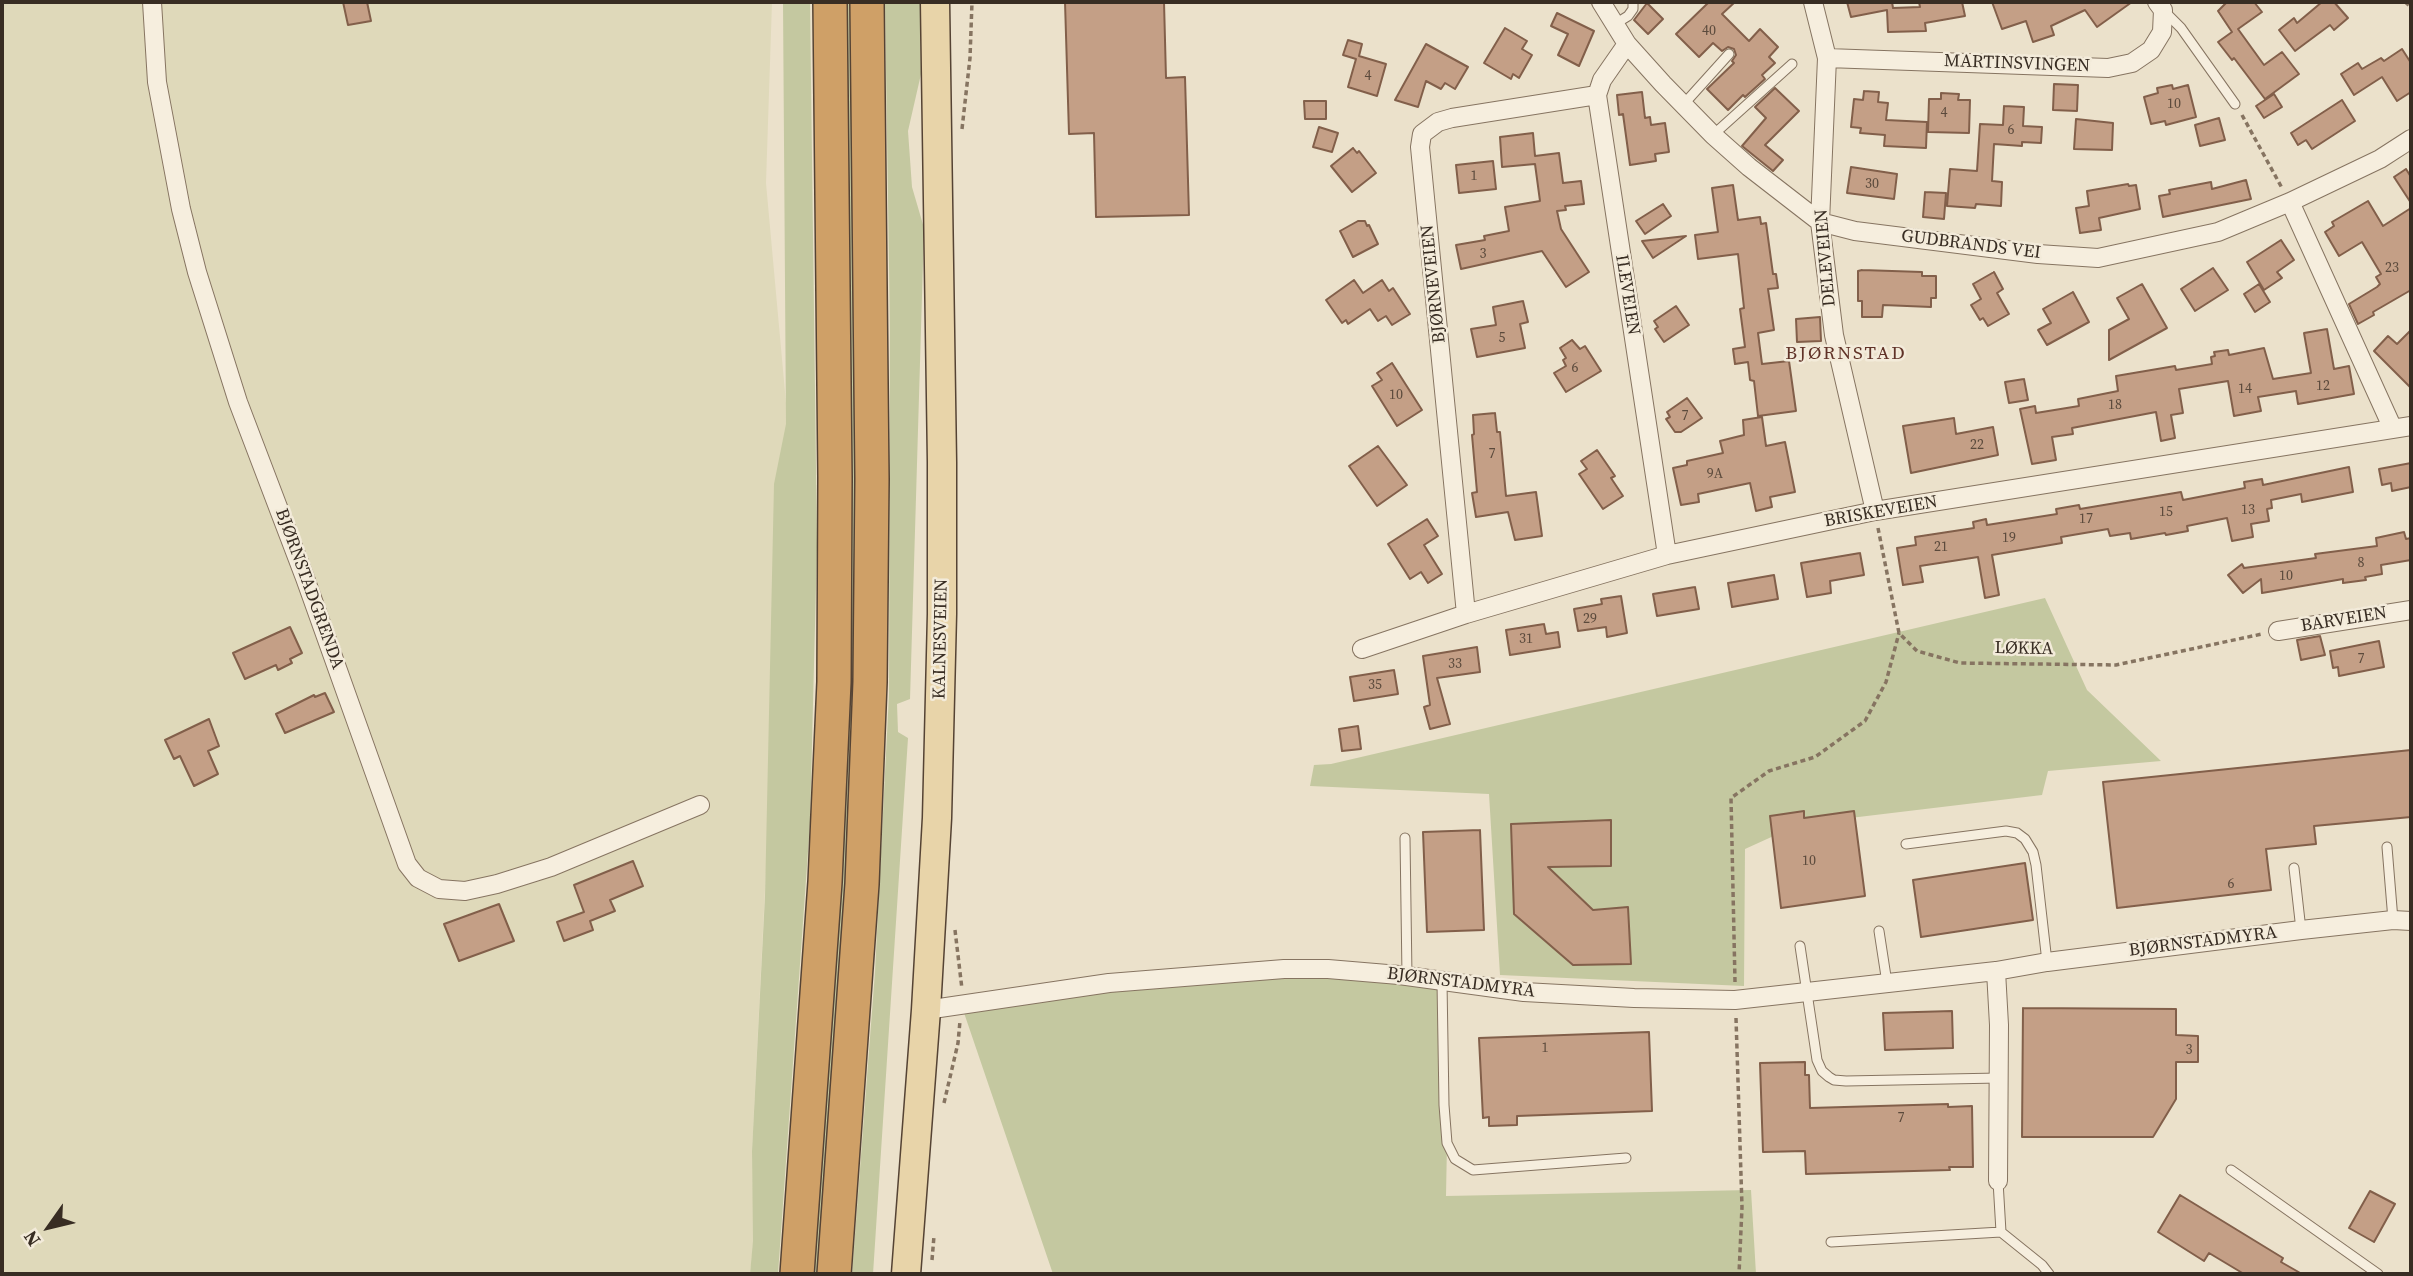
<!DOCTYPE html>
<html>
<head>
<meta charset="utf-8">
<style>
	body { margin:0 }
	#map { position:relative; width:2413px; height:1276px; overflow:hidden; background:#ebe1cb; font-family:"Source Serif 4",serif }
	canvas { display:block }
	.frame { position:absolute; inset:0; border:4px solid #382d23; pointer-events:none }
	.north { position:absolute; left:14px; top:1192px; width:70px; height:70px; -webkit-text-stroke:5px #f3ebda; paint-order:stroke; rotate:236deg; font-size:19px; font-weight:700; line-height:28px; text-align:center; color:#382d23 }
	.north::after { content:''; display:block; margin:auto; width:24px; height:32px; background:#382d23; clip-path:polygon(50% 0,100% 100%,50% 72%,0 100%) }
</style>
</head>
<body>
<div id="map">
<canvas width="2413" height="1276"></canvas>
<div class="frame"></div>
<div class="north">N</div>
</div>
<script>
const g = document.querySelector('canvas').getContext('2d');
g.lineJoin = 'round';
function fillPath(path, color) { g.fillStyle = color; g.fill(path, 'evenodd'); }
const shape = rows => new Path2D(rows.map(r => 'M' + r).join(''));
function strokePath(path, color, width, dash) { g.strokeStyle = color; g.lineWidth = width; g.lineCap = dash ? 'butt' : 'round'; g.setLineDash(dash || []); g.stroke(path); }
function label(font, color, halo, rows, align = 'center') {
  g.font = font + ' "Source Serif 4",serif'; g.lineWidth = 5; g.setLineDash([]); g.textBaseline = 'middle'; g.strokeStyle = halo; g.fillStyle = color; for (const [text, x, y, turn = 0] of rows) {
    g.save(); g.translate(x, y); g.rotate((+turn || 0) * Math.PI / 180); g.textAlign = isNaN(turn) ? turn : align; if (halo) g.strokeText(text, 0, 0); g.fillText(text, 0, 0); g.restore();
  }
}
fillPath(shape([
	[2,2,772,2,766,183,788,425,752,1151,754,1236,750,1274,2,1274]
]), '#dfd9ba');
fillPath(shape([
	[783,2,810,2,817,546,810,823,778,1274,750,1274,753,1241,752,1151,765,896,774,484,786,424],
	[844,2,853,2,858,598,849,876,820,1274,810,1274],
	[885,2,920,2,921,74,908,131,912,187,924,228,910,699,897,704,898,732,908,738,873,1274,852,1274,875,972,889,694,890,331],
	[2045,598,2087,690,2161,761,2048,771,2042,795,1800,824,1745,849,1744,986,1500,975,1489,794,1310,786,1314,765,1331,764],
	[1284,969,1442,982,1447,1143,1446,1196,1751,1190,1756,1274,1053,1274,961,1004]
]), '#c4c8a0');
const building = shape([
	[343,2,367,2,371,21,348,25,343,2],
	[1065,2,1164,2,1166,78,1185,77,1189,215,1096,217,1094,133,1069,134,1065,2],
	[1709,2,1735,2,1722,14,1749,41,1760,29,1778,47,1769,57,1775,63,1762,75,1765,79,1745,97,1743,95,1728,110,1707,89,1734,63,1732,61,1736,55,1734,49,1728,47,1722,51,1713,43,1699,57,1676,34,1709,2],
	[1847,2,1892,2,1893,8,1920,7,1919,2,1962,2,1965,16,1925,23,1926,31,1888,32,1887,10,1851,17,1847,2],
	[1992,2,2132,2,2097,27,2085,10,2051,26,2054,35,2033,42,2026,21,2002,29,1992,2],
	[2227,2,2254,2,2262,12,2238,29,2264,65,2282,52,2299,74,2265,99,2234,58,2232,60,2218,42,2232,32,2218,11,2227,2],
	[2322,2,2334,2,2348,18,2334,30,2330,25,2295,51,2279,30,2294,18,2297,23,2322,2],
	[1647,3,1663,19,1648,34,1634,20,1647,3],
	[1557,13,1594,31,1579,66,1558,55,1568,34,1551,26,1557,13],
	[1505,28,1527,41,1522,49,1532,55,1519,78,1513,74,1511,79,1484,63,1505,28],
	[1348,40,1362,44,1359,56,1386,64,1377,96,1348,87,1356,59,1343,55,1348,40],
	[1426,44,1468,67,1455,89,1445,83,1441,89,1426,81,1418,107,1395,100,1426,44],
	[2402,49,2411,63,2411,92,2397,101,2382,77,2354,95,2341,74,2358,63,2362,69,2381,58,2384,61,2402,49],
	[2054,84,2078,85,2077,111,2053,110,2054,84],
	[2172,85,2173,89,2188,85,2196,117,2166,125,2165,121,2151,124,2144,97,2158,93,2157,88,2172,85],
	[1775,88,1799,111,1765,145,1783,160,1773,171,1742,146,1766,118,1755,107,1775,88],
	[1864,91,1879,92,1878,102,1888,103,1886,120,1927,122,1926,148,1884,146,1885,135,1860,133,1861,128,1851,127,1854,99,1863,100,1864,91],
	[1642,92,1645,118,1650,117,1651,125,1665,123,1669,152,1655,154,1656,161,1630,165,1623,114,1619,115,1617,95,1642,92],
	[1941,93,1959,94,1958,100,1970,100,1969,133,1928,132,1929,99,1941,99,1941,93],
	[2274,94,2282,107,2264,118,2256,106,2274,94],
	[2342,100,2355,121,2312,149,2306,140,2298,145,2291,133,2342,100],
	[1304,101,1326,101,1326,119,1305,119,1304,101],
	[2004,106,2024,107,2023,126,2042,127,2041,143,2022,142,2022,146,1994,144,1992,181,2002,182,2001,206,1976,204,1975,208,1947,206,1950,169,1977,171,1980,124,2003,125,2004,106],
	[2219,118,2225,140,2200,146,2195,125,2219,118],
	[2076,119,2113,123,2112,150,2074,149,2076,119],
	[1319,127,1338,133,1332,152,1313,147,1319,127],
	[1533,133,1535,156,1559,153,1563,183,1581,181,1584,204,1565,206,1566,210,1557,211,1561,229,1589,272,1566,287,1542,251,1461,269,1456,245,1485,240,1484,236,1509,231,1505,207,1540,201,1535,164,1502,167,1500,137,1533,133],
	[1353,148,1357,153,1359,151,1376,173,1352,192,1331,166,1353,148],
	[1493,161,1496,189,1459,193,1456,165,1493,161],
	[1851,167,1897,174,1894,199,1847,193,1851,167],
	[2406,169,2411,177,2411,203,2394,177,2406,169],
	[2246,180,2251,199,2163,217,2159,196,2170,194,2169,190,2211,182,2212,189,2246,180],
	[2128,184,2129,186,2136,185,2140,209,2099,218,2101,230,2080,233,2076,208,2089,206,2087,191,2128,184],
	[1733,185,1738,220,1760,217,1761,224,1766,223,1773,274,1776,274,1778,288,1768,289,1774,330,1758,333,1762,364,1789,361,1796,411,1758,416,1754,381,1750,380,1748,362,1735,364,1733,349,1745,347,1740,309,1744,308,1738,254,1698,259,1695,235,1718,232,1712,188,1733,185],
	[1925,192,1946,193,1944,219,1923,217,1925,192],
	[2368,201,2383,226,2411,208,2411,290,2373,312,2374,315,2358,324,2349,304,2377,287,2380,284,2376,277,2381,274,2362,242,2339,256,2325,232,2334,226,2332,222,2368,201],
	[1663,204,1671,216,1645,234,1636,221,1663,204],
	[1358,221,1365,221,1367,226,1369,225,1378,244,1353,257,1340,231,1358,221],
	[1686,236,1653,258,1642,241,1686,236],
	[2281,240,2294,260,2277,272,2282,278,2264,290,2247,262,2281,240],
	[2213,268,2228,290,2195,311,2181,289,2213,268],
	[1862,270,1922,272,1922,276,1936,276,1936,298,1931,298,1931,307,1883,305,1882,317,1862,317,1862,301,1858,301,1858,271,1862,270],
	[1994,272,2003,289,1997,293,2009,314,1988,326,1983,318,1980,320,1971,305,1981,299,1973,284,1994,272],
	[1354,280,1363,293,1382,280,1389,291,1393,288,1410,314,1392,325,1386,316,1378,321,1370,309,1348,324,1346,320,1342,323,1326,300,1354,280],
	[2142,284,2167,328,2109,360,2109,330,2129,319,2117,298,2142,284],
	[2259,284,2270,302,2255,312,2244,294,2259,284],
	[2073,292,2089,322,2047,345,2038,330,2051,323,2043,309,2073,292],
	[1523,301,1528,322,1520,324,1525,348,1477,357,1471,329,1496,325,1493,307,1523,301],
	[1676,306,1689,325,1664,342,1655,329,1658,327,1654,321,1676,306],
	[1820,317,1821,341,1797,342,1796,319,1820,317],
	[2327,329,2334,369,2349,366,2354,394,2298,404,2296,391,2258,397,2261,411,2234,416,2228,381,2179,389,2183,413,2171,415,2175,438,2161,441,2156,412,2072,428,2073,434,2052,437,2056,460,2032,464,2020,409,2035,406,2036,413,2079,406,2078,399,2118,391,2116,376,2175,366,2176,370,2212,364,2211,357,2215,356,2214,352,2228,350,2229,355,2264,348,2273,379,2311,373,2304,333,2327,329],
	[2411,330,2411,388,2374,351,2388,336,2397,344,2411,330],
	[1572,340,1580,349,1585,346,1601,371,1566,392,1554,373,1566,366,1563,360,1566,358,1560,348,1572,340],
	[1392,363,1422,410,1397,426,1372,386,1382,380,1377,373,1392,363],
	[2024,379,2028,400,2009,403,2005,382,2024,379],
	[1687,398,1702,418,1681,432,1675,432,1666,419,1670,417,1667,412,1687,398],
	[1495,413,1497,432,1500,432,1506,496,1536,492,1542,536,1515,540,1508,512,1476,517,1472,493,1477,492,1472,435,1474,434,1473,415,1495,413],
	[1762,417,1766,446,1785,442,1795,492,1770,497,1772,507,1756,511,1750,483,1698,494,1699,502,1681,505,1673,468,1687,465,1687,461,1723,453,1720,441,1744,435,1743,420,1762,417],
	[1954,418,1956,434,1993,427,1998,455,1911,473,1903,426,1954,418],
	[1378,446,1407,485,1377,506,1349,466,1378,446],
	[1597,450,1615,476,1611,478,1623,496,1603,509,1579,474,1587,469,1581,461,1597,450],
	[2411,463,2411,487,2392,491,2391,483,2382,485,2379,469,2411,463],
	[2349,467,2353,492,2302,502,2301,494,2271,500,2272,508,2267,509,2269,521,2251,524,2253,537,2232,541,2227,518,2187,526,2188,531,2166,535,2165,533,2131,539,2130,533,2110,536,2108,529,2061,537,2062,543,1992,555,1999,595,1985,598,1978,557,1920,566,1923,582,1903,585,1897,548,1916,545,1915,537,1974,528,1973,522,1986,519,1987,525,2057,514,2056,509,2079,505,2080,509,2181,492,2183,500,2245,488,2244,482,2262,479,2263,485,2349,467],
	[1427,519,1438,536,1424,545,1442,574,1428,583,1421,572,1410,579,1388,544,1427,519],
	[2404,532,2406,539,2411,538,2411,560,2381,565,2382,574,2365,577,2366,580,2343,583,2343,579,2262,593,2261,579,2243,593,2228,575,2242,564,2244,568,2316,558,2315,554,2377,546,2376,538,2404,532],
	[1860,553,1864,575,1830,581,1831,593,1807,597,1801,563,1860,553],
	[1774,575,1778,599,1732,607,1728,583,1774,575],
	[1695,587,1699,609,1657,616,1653,594,1695,587],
	[1621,596,1627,633,1607,637,1606,627,1578,631,1574,609,1602,604,1601,599,1621,596],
	[1544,624,1546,634,1558,632,1560,647,1510,655,1506,630,1544,624],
	[290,627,302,653,290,659,292,663,278,670,276,665,245,679,233,653,290,627],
	[2320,636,2325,655,2301,660,2297,640,2320,636],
	[2379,641,2384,667,2339,676,2338,667,2333,668,2330,651,2379,641],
	[1477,647,1480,672,1437,678,1450,724,1430,729,1424,707,1430,705,1423,656,1477,647],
	[1394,670,1398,694,1354,701,1350,677,1394,670],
	[325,693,334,712,285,733,276,714,314,695,315,697,325,693],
	[209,719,219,746,208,751,218,774,194,786,180,756,174,759,165,740,209,719],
	[1358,726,1361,749,1342,751,1339,729,1358,726],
	[2411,750,2411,817,2314,826,2316,844,2266,849,2271,890,2117,908,2103,782,2411,750],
	[1804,811,1804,818,1854,811,1865,896,1781,908,1770,816,1804,811],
	[1611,820,1611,866,1548,867,1593,910,1628,907,1631,964,1573,965,1514,914,1511,824,1611,820],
	[1480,830,1484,930,1427,932,1423,832,1480,830],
	[633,861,643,886,610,900,615,911,590,921,593,930,564,941,557,922,584,912,574,885,633,861],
	[2025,863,2033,920,1921,937,1913,880,2025,863],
	[499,904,514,941,459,961,444,924,499,904],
	[2023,1008,2176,1009,2176,1035,2198,1036,2198,1062,2176,1062,2176,1099,2153,1137,2022,1137,2023,1008],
	[1952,1011,1953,1048,1885,1050,1883,1013,1952,1011],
	[1649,1032,1652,1111,1517,1116,1517,1125,1489,1126,1489,1117,1483,1118,1479,1038,1649,1032],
	[1805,1062,1805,1075,1809,1075,1810,1108,1948,1104,1948,1107,1972,1106,1973,1167,1949,1167,1950,1170,1806,1174,1805,1151,1763,1152,1760,1063,1805,1062],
	[2370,1191,2395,1204,2374,1242,2349,1228,2370,1191],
	[2180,1195,2283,1258,2281,1262,2302,1274,2244,1274,2209,1253,2204,1261,2158,1232,2180,1195]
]);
fillPath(building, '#c49f86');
strokePath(building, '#825f4a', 2);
const lane = shape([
	[2164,11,2181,28,2235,104],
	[1615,24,1628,16,1633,9,1633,2],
	[1683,105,1729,54],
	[1713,135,1792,64],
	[1405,838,1407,976],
	[1906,844,2006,831,2017,833,2025,839,2033,852,2036,865,2047,962],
	[2387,847,2393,920],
	[2294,868,2301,930],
	[1879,931,1887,983],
	[1800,946,1817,1060,1822,1071,1829,1077,1834,1080,1846,1081,1999,1078],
	[1442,982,1444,1105,1447,1143,1455,1159,1473,1170,1626,1158],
	[2231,1170,2378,1274],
	[1998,1181,2001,1232],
	[1831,1242,2001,1232,2042,1265,2049,1274]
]);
const street = shape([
	[152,2,157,82,181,209,197,272,238,402,305,578,407,864,418,878,439,889,465,891,497,884,551,867,700,805],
	[1601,2,1627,44,1663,84,1713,135,1749,167,1820,222,1855,231,2038,254,2098,258,2218,232,2290,202,2380,159,2411,139],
	[1813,2,1827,58,1820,222,1834,335,1875,511],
	[1627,44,1602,80,1597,95,1667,555],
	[1827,58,2108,68,2132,63,2151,50,2162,32,2163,10,2157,2],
	[2290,202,2393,429],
	[1466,614,1420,147,1422,134,1438,122,1452,118,1597,95],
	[2278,631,2411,610],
	[1362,649,1466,614,1667,555,1875,511,2411,426],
	[1996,971,1999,1025,1998,1181],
	[926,1010,1109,983,1284,969,1328,969,1399,975,1524,992,1634,998,1735,1000,1996,971,2047,962,2301,930,2393,920,2411,921]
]);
const primary = shape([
	[906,1274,926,1010,937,818,942,614,942,462,935,2]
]);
const highway = shape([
	[797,1274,825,882,834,682,835,478,830,2],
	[834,1274,862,884,870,682,872,479,867,2]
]);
strokePath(lane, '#867461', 11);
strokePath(street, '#867461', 20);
strokePath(primary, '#554334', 31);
strokePath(highway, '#554334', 36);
strokePath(shape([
	[2405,2,2411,7],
	[2242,115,2282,188],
	[962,129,970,58,972,2],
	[1878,528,1899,633,1917,651,1960,663,2116,665,2262,634],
	[955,930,962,989],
	[1735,982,1731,798,1769,771,1815,757,1865,721,1886,682,1899,633],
	[1736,1018,1742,1207,1739,1274],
	[944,1103,958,1043,960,1021],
	[932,1260,934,1236]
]), '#867461', 3.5, [5, 3.5]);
strokePath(lane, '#f6eede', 9);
strokePath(street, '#f6eede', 18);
strokePath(primary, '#e8d4a9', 28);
strokePath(highway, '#cfa067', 33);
label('14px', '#5b4a3c', null, [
	["40",1709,31],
	["4",1368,76],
	["10",2174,104],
	["4",1944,113],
	["6",2011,130],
	["1",1474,176],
	["30",1872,184],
	["3",1483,254],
	["23",2392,268],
	["5",1502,338],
	["6",1575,368],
	["12",2323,386],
	["14",2245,389],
	["10",1396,395],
	["18",2115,405],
	["7",1685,416],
	["22",1977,445],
	["7",1492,454],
	["9A",1715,474],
	["13",2248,510],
	["15",2166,512],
	["17",2086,519],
	["19",2009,538],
	["21",1941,547],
	["8",2361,563],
	["10",2286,576],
	["29",1590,619],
	["31",1526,639],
	["7",2361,659],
	["33",1455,664],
	["35",1375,685],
	["10",1809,861],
	["6",2231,884],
	["1",1545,1048],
	["3",2189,1050],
	["7",1901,1118]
]);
label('18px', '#382d23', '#f3ebda', [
	["MARTINSVINGEN",2017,64,2],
	["GUDBRANDS VEI",1971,245,7],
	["DELEVEIEN",1826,258,-95],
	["BJØRNEVEIEN",1434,284,-96],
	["ILEVEIEN",1627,295,81],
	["BRISKEVEIEN",1881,512,-10],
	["BJØRNSTADGRENDA",309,589,70],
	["BARVEIEN",2344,620,-9],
	["KALNESVEIEN",941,639,-89],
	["LØKKA",2024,649,1],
	["BJØRNSTADMYRA",2203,942,-7],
	["BJØRNSTADMYRA",1461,983,7]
]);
g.letterSpacing = '2px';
label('19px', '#603227', '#f3ebda', [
	["BJØRNSTAD",1846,354]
]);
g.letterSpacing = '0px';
</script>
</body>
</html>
